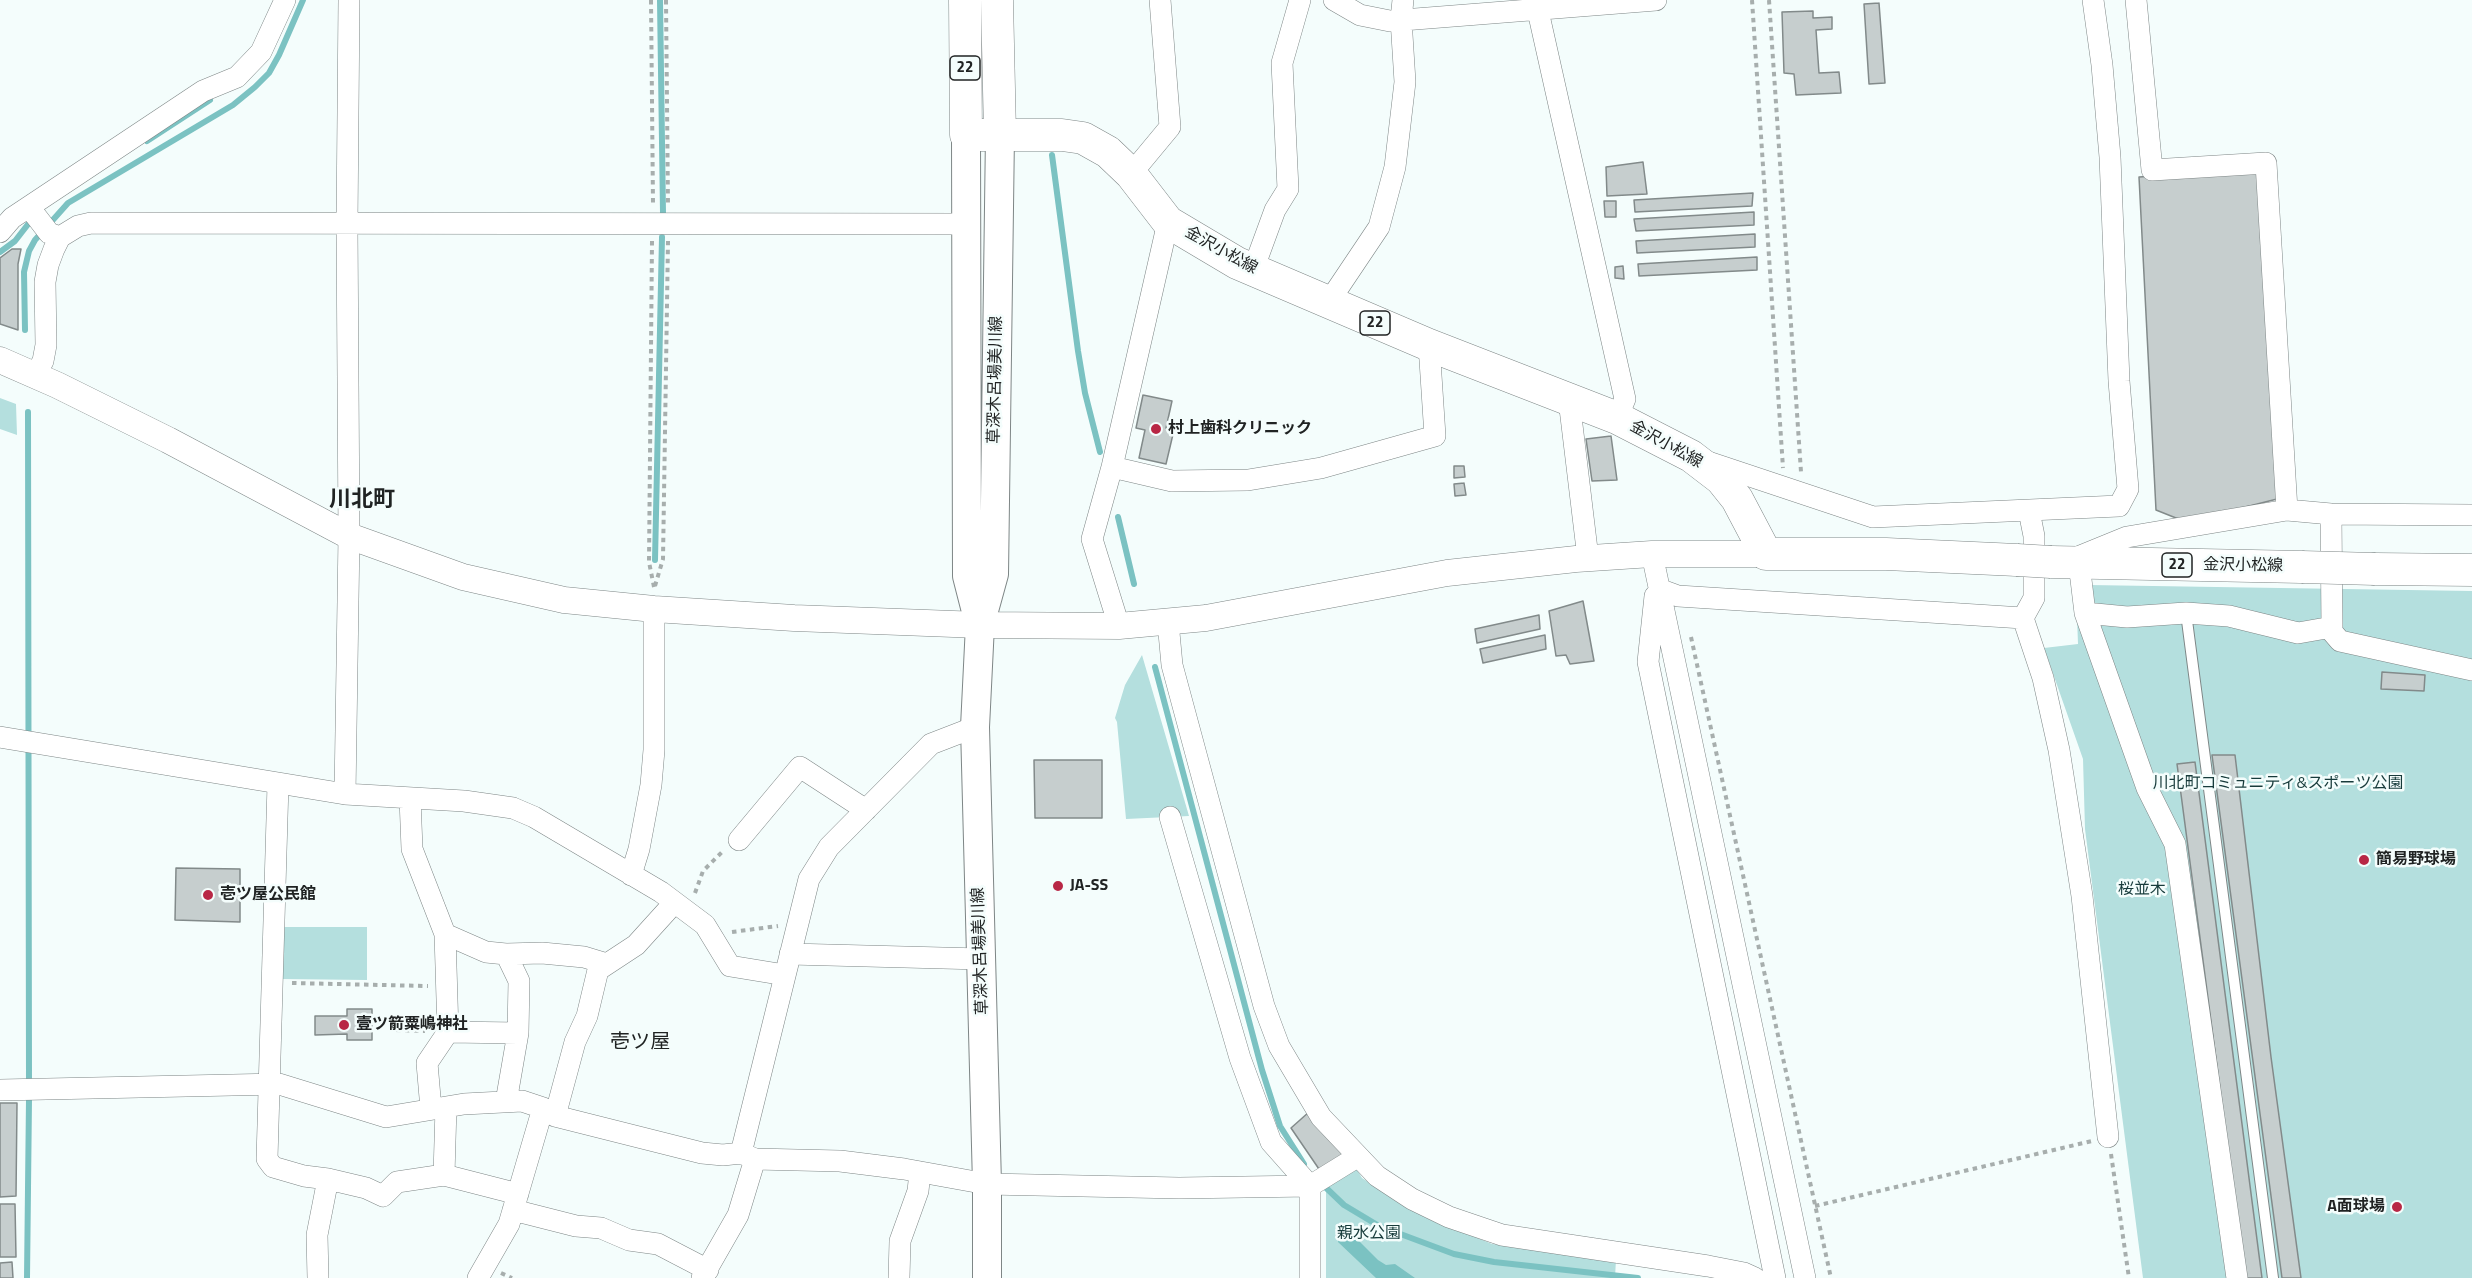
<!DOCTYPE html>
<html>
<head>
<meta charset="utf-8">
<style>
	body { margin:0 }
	canvas { display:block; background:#f4fdfc }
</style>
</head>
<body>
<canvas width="2472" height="1278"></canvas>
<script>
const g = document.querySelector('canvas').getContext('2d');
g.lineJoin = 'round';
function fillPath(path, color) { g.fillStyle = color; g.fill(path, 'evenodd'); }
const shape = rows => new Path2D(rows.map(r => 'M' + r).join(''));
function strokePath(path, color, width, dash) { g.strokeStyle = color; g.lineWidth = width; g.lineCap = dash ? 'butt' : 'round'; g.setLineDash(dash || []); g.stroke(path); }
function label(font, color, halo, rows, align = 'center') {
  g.font = font + ' "Titillium Web","Noto Sans JP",sans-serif'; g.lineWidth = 5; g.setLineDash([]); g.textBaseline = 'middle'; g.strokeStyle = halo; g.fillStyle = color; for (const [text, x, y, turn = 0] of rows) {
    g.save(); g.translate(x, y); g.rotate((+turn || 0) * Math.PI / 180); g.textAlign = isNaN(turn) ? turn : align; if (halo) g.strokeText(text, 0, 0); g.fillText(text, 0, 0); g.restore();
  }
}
fillPath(shape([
	[0,398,16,404,17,435,0,429],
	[2089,585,2472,591,2472,1278,2143,1278,2085,829,2083,759,2044,648,2078,644,2077,617],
	[1142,655,1189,816,1126,819,1117,722,1115,718,1125,685],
	[282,927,367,927,367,980,281,979],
	[1356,1168,1362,1178,1410,1209,1492,1244,1616,1259,1615,1278,1326,1278,1326,1188]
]), '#b4dfde');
fillPath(shape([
	[1345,1235,1357,1239,1378,1260,1386,1265,1395,1264,1415,1278,1376,1278,1338,1242,1340,1236]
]), '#7bc2c2');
strokePath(shape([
	[660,0,663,213],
	[147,141,210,100],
	[1052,155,1078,351,1085,393,1100,452],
	[0,252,15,241,29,223],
	[25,330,24,272,29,251,35,240,68,203,233,105,255,87,269,73,279,55,303,0],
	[28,412,29,1084],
	[1118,517,1134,584],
	[655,560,662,237],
	[1155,667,1262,1070,1280,1126,1304,1164],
	[1321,1183,1344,1205,1379,1226,1454,1254,1494,1262,1638,1278],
	[27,1278,29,1099]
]), '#7bc2c2', 6);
const building = shape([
	[1879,3,1885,83,1869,84,1864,4,1879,3],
	[1813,11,1813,18,1832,17,1832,29,1816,30,1819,73,1839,72,1841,93,1796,95,1794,74,1784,73,1782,12,1813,11],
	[1643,162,1647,194,1607,196,1606,167,1643,162],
	[2260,169,2281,498,2186,522,2156,510,2139,177,2260,169],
	[1753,193,1752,206,1635,212,1634,200,1753,193],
	[1604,201,1616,201,1616,217,1605,217,1604,201],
	[1754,212,1754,225,1636,231,1634,219,1754,212],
	[1755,234,1755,247,1637,253,1636,241,1755,234],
	[12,249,21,249,18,264,18,330,0,324,0,258,12,249],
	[1757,257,1757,270,1639,276,1638,264,1757,257],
	[1623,266,1624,279,1615,278,1615,267,1623,266],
	[1143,395,1172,401,1166,428,1174,430,1166,464,1139,458,1145,430,1136,428,1143,395],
	[1611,436,1617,480,1592,481,1586,439,1611,436],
	[1454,466,1464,466,1465,477,1454,478,1454,466],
	[1464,483,1466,495,1455,496,1454,484,1464,483],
	[1583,601,1594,661,1570,664,1566,655,1556,656,1549,611,1583,601],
	[1539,615,1540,629,1477,643,1475,629,1539,615],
	[1545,635,1546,649,1483,663,1480,649,1545,635],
	[2382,672,2425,675,2424,691,2381,689,2382,672],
	[2212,755,2235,755,2271,1057,2301,1278,2282,1278,2212,755],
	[1034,760,1102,760,1102,818,1035,818,1034,760],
	[2195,762,2262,1278,2245,1278,2177,764,2195,762],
	[176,868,240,869,240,922,175,920,176,868],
	[347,1009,372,1009,372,1040,347,1040,347,1034,315,1035,315,1016,347,1016,347,1009],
	[0,1103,17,1103,16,1196,0,1197,0,1103],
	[1309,1112,1348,1154,1321,1172,1291,1128,1309,1112],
	[0,1204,15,1204,16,1257,0,1257,0,1204],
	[12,1262,13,1278,0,1278,0,1263,12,1262]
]);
fillPath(building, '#c6cece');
strokePath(building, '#828a8a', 1.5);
const service = shape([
	[2186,613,2273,1278]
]);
const minor = shape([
	[1334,0,1360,15,1390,21,1656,0],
	[1538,0,1538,11,1625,399,1617,418],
	[2136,0,2152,170,2266,163,2287,510],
	[1131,174,1170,127,1160,0],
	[29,207,49,233,60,237],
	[0,232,12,218,203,91,237,77,261,52,285,0],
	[1253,270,1275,210,1288,189,1282,63,1300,0],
	[1328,303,1379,227,1395,167,1405,82,1401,19,1403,0],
	[35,375,43,361,46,345,45,282,48,265,54,249,60,237,78,226,91,223,966,224],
	[1569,400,1588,558],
	[1708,462,1873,517,2119,506,2128,489,2119,381,2110,157,2102,65,2093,0],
	[1112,467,1172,481,1248,480,1321,468,1435,436,1429,345],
	[2029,511,2034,536,2034,598,2023,618,2043,678,2059,750,2082,896,2108,1137],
	[1652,554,1805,1278],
	[2078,557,2127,537,2287,510,2331,514],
	[2079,563,2085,613,2127,617,2186,613,2229,616,2298,633,2332,627,2331,514,2472,515],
	[1659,589,1678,596,2023,618],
	[1655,596,1648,662,1775,1278],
	[2085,613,2147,788,2175,844,2237,1278],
	[1168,622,1172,665,1264,1006,1279,1046,1321,1117,1377,1176,1412,1199,1449,1217,1502,1235,1708,1266,1744,1273,1755,1278],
	[1119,626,1092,539,1112,467,1168,222],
	[2328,627,2340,641,2472,670],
	[0,737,345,794,464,801,513,808,534,817,661,892,705,925,730,966,785,975],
	[278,784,267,1159,273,1167,304,1176,328,1179,317,1235,318,1278],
	[345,794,349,536,347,225,349,0],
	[410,798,412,849,445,934,448,1032,427,1063,431,1109],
	[1170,817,1240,1058,1271,1142,1310,1186,1357,1157],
	[739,840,800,767,866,810],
	[631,875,639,849,651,785,654,750,654,609],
	[445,934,486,952,506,954,519,981,518,1033,506,1102],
	[506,954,542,953,584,957,607,964],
	[790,954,981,959],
	[448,1032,518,1033],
	[0,1090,279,1084,386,1117,464,1104,522,1101,543,1108,555,1116,702,1153,723,1155,741,1153,755,1159,840,1161,904,1169,987,1184,1179,1188,1310,1186,1310,1278],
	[555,1116,575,1042,587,1016,598,970,636,945,674,903],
	[741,1153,809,879,829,847,931,744,975,727],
	[444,1175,446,1107],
	[328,1179,366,1188,383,1196,397,1182,444,1175,518,1194],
	[513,1210,576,1226,601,1228,629,1240,658,1244,708,1270],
	[478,1278,509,1224,543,1108],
	[702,1278,738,1215,755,1159],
	[899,1278,900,1241,918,1191,920,1172]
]);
const tertiary = shape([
	[0,360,57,385,168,440,349,536,463,577,564,600,654,609,794,618,980,625,1119,626,1206,618,1447,573,1576,559,1652,554,1766,554]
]);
const secondary = shape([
	[966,135,967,576,979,623],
	[987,1278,987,1184,975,727,980,625,994,574,1000,134]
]);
const primary = shape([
	[965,0,966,135,1062,135,1083,138,1108,152,1131,174,1168,222,1237,263,1429,345,1617,418,1691,456,1721,479,1737,499,1766,554,1886,554,2017,560],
	[997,0,1000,134],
	[2051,562,2302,567],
	[2375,569,2472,570]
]);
strokePath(service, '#7e8686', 12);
strokePath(minor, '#7e8686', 22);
strokePath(tertiary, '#7e8686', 27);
strokePath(secondary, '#7e8686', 30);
strokePath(primary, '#7e8686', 33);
strokePath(shape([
	[651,0,653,204],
	[666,0,668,206],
	[1752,0,1783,468],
	[1769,0,1801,472],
	[652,241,649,562,654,587],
	[655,586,663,559,668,241],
	[1691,637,1831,1278],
	[695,893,703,871,723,851],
	[732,932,778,926],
	[292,983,428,986],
	[396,1030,425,1031],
	[2111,1154,2129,1278],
	[1815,1206,2092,1141],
	[501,1273,512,1278]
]), '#a7aead', 4, [4.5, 4.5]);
strokePath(service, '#fff', 10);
strokePath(minor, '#fff', 21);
strokePath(tertiary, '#fff', 26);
strokePath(secondary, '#fff', 28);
strokePath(primary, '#fff', 32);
const primaryBridge = shape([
	[2017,560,2051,562],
	[2302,567,2375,569]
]);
strokePath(primaryBridge, '#7e8686', 33, []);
strokePath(primaryBridge, '#fff', 32);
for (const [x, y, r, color] of [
	[1156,429,6,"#b82745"],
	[2364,860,6,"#b82745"],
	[1058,886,6,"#b82745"],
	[208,895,6,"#b82745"],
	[344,1025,6,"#b82745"],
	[2397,1207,6,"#b82745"]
]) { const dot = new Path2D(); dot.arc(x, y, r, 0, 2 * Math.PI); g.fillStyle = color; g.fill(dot); strokePath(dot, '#f4fdfc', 2); }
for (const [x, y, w] of [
	[965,68,30],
	[1375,323,30],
	[2177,565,30]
]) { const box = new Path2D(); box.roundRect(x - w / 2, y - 12, w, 24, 4.5); g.fillStyle = '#f4fdfc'; g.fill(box); strokePath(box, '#202323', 1.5); }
label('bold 15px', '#202323', null, [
	["22",965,68],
	["22",1375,323],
	["22",2177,565]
]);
label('16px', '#202323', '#f4fdfc', [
	["金沢小松線",1221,251,29],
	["草深木呂場美川線",996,380,-89],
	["金沢小松線",1666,445,29],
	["金沢小松線",2243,566,1],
	["草深木呂場美川線",981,951,-92]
]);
label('bold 16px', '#202323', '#f4fdfc', [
	["村上歯科クリニック",1168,429],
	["簡易野球場",2376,860],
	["JA-SS",1070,886],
	["壱ツ屋公民館",220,895],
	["壹ツ箭粟嶋神社",356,1025],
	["A面球場",2385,1207,"right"]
], 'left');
label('16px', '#173b3b', '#f4fdfc', [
	["川北町コミュニティ&スポーツ公園",2278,784],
	["桜並木",2142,890],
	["親水公園",1369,1234]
]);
label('20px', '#202323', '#f4fdfc', [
	["壱ツ屋",640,1043]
]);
label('bold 22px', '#202323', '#f4fdfc', [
	["川北町",362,501]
]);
</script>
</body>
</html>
